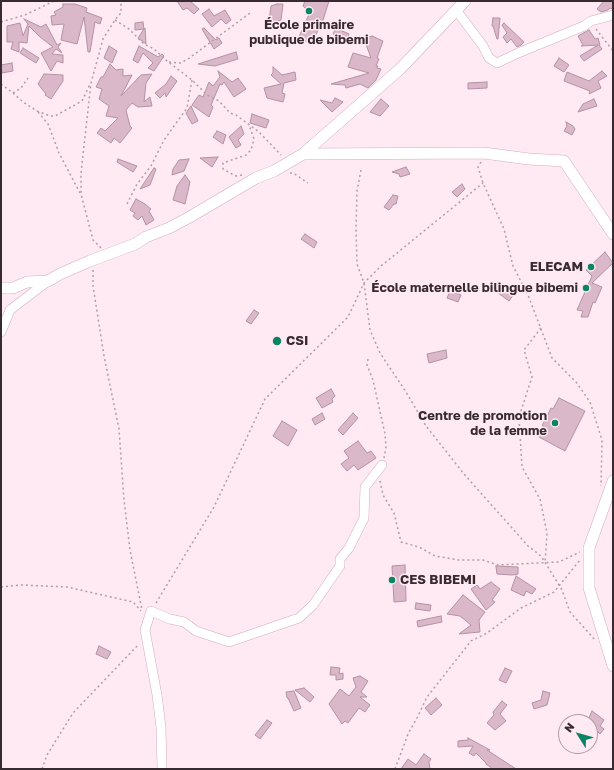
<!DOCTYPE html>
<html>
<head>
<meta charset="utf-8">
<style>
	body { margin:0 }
	#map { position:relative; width:614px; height:770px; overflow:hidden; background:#ffe9f3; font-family:"Golos Text",sans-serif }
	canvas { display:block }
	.frame { position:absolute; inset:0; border:2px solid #372a30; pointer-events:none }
	.north { position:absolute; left:558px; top:714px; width:40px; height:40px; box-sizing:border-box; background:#ffe9f3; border:1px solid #af9da5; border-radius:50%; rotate:307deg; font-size:11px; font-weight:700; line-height:16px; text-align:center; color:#372a30 }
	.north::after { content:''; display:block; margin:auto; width:14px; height:18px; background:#0a8362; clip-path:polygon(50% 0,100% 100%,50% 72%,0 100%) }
</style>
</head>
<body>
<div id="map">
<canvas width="614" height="770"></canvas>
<div class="frame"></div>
<div class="north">N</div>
</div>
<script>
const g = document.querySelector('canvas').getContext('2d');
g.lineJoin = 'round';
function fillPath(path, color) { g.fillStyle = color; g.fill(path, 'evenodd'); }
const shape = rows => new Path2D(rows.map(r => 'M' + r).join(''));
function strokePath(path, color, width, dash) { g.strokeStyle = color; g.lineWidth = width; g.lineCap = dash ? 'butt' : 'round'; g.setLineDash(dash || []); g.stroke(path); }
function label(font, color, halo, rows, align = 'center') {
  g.font = font + ' "Golos Text",sans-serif'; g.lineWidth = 3; g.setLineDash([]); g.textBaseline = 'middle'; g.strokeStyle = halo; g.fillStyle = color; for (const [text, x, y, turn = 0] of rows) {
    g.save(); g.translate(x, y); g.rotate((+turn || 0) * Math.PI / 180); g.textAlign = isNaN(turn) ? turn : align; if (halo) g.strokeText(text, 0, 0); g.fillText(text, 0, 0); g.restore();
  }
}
const building = shape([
	[177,1,190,1,199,9,194,14,187,8,183,10,177,1],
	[305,1,329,1,323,20,312,43,298,39,310,12,303,6,305,1],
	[604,1,613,1,613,9,610,8,608,10,601,12,597,9,604,1],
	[63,4,75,4,87,8,86,12,102,18,100,24,95,22,90,52,88,52,84,17,77,44,61,40,64,24,52,25,51,16,56,15,54,12,63,7,63,4],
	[277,4,283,4,281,20,276,22,269,21,271,6,277,4],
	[209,9,214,16,225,10,231,20,226,24,221,19,212,27,202,14,209,9],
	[493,18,500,18,498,39,497,39,493,26,492,26,493,18],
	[24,19,41,27,46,24,57,45,61,43,58,47,62,53,56,49,52,54,63,55,63,63,57,61,51,71,41,53,53,47,40,37,29,26,27,43,19,42,19,52,11,49,13,42,7,42,7,26,20,23,23,36,28,24,24,19],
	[143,22,144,29,145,28,146,44,138,38,144,29,135,30,135,23,143,22],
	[504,23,524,42,521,45,517,47,511,39,507,43,503,37,507,33,502,25,504,23],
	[204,28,216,40,219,38,222,43,214,49,202,29,204,28],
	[336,28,349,34,347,40,333,34,336,28],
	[589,30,595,39,598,38,600,45,599,45,602,49,584,61,580,56,598,45,581,46,583,45,578,36,589,30],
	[372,36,383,41,377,58,379,59,376,66,378,66,377,68,381,69,376,80,368,88,360,84,346,88,345,85,331,84,369,73,348,67,353,53,371,58,364,39,372,36],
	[109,46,117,51,112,63,104,58,109,46],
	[139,46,158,57,162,54,164,56,154,71,148,68,153,63,143,53,138,63,133,60,139,46],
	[23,48,39,58,36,63,20,53,23,48],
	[236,52,238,59,215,66,198,64,236,52],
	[559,58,569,65,564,72,554,66,559,58],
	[12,63,13,71,2,73,1,65,12,63],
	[110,64,116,70,123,69,123,76,132,75,121,96,141,75,152,74,146,83,144,102,150,97,152,106,138,107,132,103,126,110,130,126,132,128,120,143,114,138,111,143,97,133,101,128,105,131,118,118,106,116,109,106,99,99,102,89,96,87,101,77,103,77,110,64],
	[273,67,282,75,295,72,296,80,284,83,282,93,285,94,283,102,267,98,264,88,281,84,271,75,273,73,273,67],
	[218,71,232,82,238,78,246,89,234,97,224,82,222,85,220,84,211,105,213,107,209,117,192,105,199,95,203,97,209,82,213,86,220,77,218,71],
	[602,71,607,76,598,81,601,88,589,94,590,91,564,81,567,72,589,81,602,71],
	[44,74,63,75,63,81,51,99,45,95,46,94,38,84,44,74],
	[171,76,177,81,166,97,165,93,160,98,155,93,166,84,171,76],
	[487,82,487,88,468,89,468,83,487,82],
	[335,98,343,102,332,112,320,100,332,103,335,98],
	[381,99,389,106,380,116,370,112,381,99],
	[594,99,597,106,578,112,583,104,594,99],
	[191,106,198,121,192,124,186,113,191,106],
	[252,114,269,120,266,128,250,123,252,114],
	[566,122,573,126,575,129,572,135,564,131,567,126,566,122],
	[241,126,244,134,238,140,241,145,236,148,229,137,241,126],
	[217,131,226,135,223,144,213,137,217,131],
	[218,157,212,167,200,158,218,157],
	[118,159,137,166,133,172,117,162,118,159],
	[189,159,184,171,172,175,173,169,179,160,189,159],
	[406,167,410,174,400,177,399,174,392,172,406,167],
	[154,168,156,169,150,185,140,189,154,168],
	[185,175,190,182,185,204,173,200,177,186,185,175],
	[462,184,465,189,457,197,452,192,462,184],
	[393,195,398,196,396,204,394,204,389,210,384,207,393,195],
	[136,199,145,204,151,209,149,211,154,220,146,225,142,216,138,220,133,216,135,213,130,210,136,199],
	[305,234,317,242,314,248,301,239,305,234],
	[605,252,613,263,592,283,602,287,595,303,593,302,588,317,581,317,583,311,577,310,592,276,586,270,605,252],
	[503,286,514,294,509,301,498,293,503,286],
	[450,291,461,295,458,302,447,298,450,291],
	[254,310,259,313,251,324,246,321,254,310],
	[446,350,447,358,429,363,427,354,446,350],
	[331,389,335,396,332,399,333,402,322,408,316,398,331,389],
	[559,398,585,411,565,451,539,437,545,427,542,426,551,408,553,409,559,398],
	[322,413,325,419,315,425,312,419,322,413],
	[353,413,358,418,343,435,338,430,353,413],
	[282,421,297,430,288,446,273,436,282,421],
	[358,441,367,453,371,451,376,458,358,470,354,465,347,471,341,464,349,458,344,451,358,441],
	[405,565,406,601,394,602,392,566,405,565],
	[496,566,518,567,518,574,512,575,497,574,496,566],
	[516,576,536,589,532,594,526,591,524,596,511,590,516,576],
	[491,582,500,589,492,600,495,602,486,610,471,589,477,585,480,589,491,582],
	[463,595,485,612,479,620,480,632,459,634,471,625,460,616,447,614,463,595],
	[416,603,431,605,430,611,415,609,416,603],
	[441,616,442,622,418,627,417,621,441,616],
	[99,646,111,652,107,659,96,654,99,646],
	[331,667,340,668,339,674,343,673,343,679,336,680,336,675,330,675,331,667],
	[505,668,512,671,506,683,499,680,505,668],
	[360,676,368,681,361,692,367,697,360,697,370,705,365,712,359,708,348,723,345,721,342,724,329,704,340,689,349,696,356,687,353,678,360,676],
	[304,688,314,697,310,702,295,690,304,688],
	[294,691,301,708,294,711,288,698,287,698,286,692,294,691],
	[543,691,550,693,547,705,534,709,532,703,541,700,543,691],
	[436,698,442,705,431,715,425,708,436,698],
	[502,701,507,705,500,714,506,721,495,730,487,723,494,715,493,712,502,701],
	[592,711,604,720,600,726,604,729,600,734,597,731,591,740,590,736,594,725,590,724,590,722,587,722,592,711],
	[267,720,272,723,260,739,255,735,267,720],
	[468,738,490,750,487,750,516,769,493,769,486,764,486,763,476,753,474,756,469,753,473,746,458,747,458,741,468,740,468,738],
	[424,754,431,759,429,762,430,769,401,769,408,759,416,765,424,754]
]);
fillPath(building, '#dab8c9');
strokePath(building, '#b392a2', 1);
const minor = shape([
	[456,10,483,46,489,58,497,63,518,53,584,26,591,21,613,15],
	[1,332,10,310,48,281],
	[162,769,161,727,157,695,145,630,151,611,170,619,184,622,196,631,229,642,299,618,313,605,340,566,340,559,349,548,364,518,365,487,382,465]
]);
const major = shape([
	[303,154,484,153,529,159,564,161,613,234],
	[1,288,13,288,27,282,48,281,60,274,90,261,135,244,146,237,169,228,188,218,256,178,274,171,303,154,400,69,465,1],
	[613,481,589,548,589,588,613,666]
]);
strokePath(minor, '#d0aebe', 10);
strokePath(major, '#d0aebe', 12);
strokePath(shape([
	[115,20,129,29,144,44,154,49,167,61,192,80,207,95,219,101,230,113,236,115,259,132,281,155],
	[1,22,25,15,54,1],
	[596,29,613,51],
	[169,62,180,63,188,59,250,13],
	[1,84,13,93,23,102,37,111,50,116,55,116,82,101,90,84],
	[13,93,21,88,28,78],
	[38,112,48,124,59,153,80,193],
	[481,162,478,167,483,183,504,229,513,266,528,295,552,358,576,382,590,402,602,440,601,486],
	[361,170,357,191,356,228,357,264,364,283,370,330,380,353,406,392,426,426,464,474,528,546,541,556,562,590,570,612,595,640],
	[290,173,293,173,308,183],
	[242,175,236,176,230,173,223,169,223,163,246,155,251,150,254,139,249,125],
	[127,204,137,184,151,166,164,140,187,108,192,80],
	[101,248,93,240,81,194,81,173,91,83,103,39,115,20,121,13,121,1],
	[93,270,93,286,104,356,119,429,124,500,130,550,142,610],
	[541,328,524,350,532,377,519,417,522,467,540,499,547,533,545,563],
	[368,359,367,365,373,380,385,434,386,447,384,458],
	[380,481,383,495,394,513,401,542,419,547,435,556,459,560,483,560,498,565,559,562,580,552],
	[1,587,21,585,67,587,133,602,141,611],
	[156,603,214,507,265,399,348,317,364,283,381,266,483,183],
	[42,769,47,755,73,713,139,644],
	[395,769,408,734,417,718,427,697,471,641,487,633,521,608,554,592,580,560]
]), '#b09ea6', 1.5, [2, 3]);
strokePath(minor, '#fff', 9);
strokePath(major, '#fff', 11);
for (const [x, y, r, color] of [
	[309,11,4,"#0a8362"],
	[591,267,4,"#0a8362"],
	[586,288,4,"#0a8362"],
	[277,341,5,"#0a8362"],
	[555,423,4,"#0a8362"],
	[392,580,4,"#0a8362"]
]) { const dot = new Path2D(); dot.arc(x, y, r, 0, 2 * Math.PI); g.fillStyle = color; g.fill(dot); strokePath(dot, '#ffe9f3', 1.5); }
label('bold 13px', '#372a30', '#ffe9f3', [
	["École primaire",309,25,"center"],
	["publique de bibemi",309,40,"center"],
	["ELECAM",583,267],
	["École maternelle bilingue bibemi",578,288],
	["CSI",286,341,"left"],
	["Centre de promotion",547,416],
	["de la femme",547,431],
	["CES BIBEMI",400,580,"left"]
], 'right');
</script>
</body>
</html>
